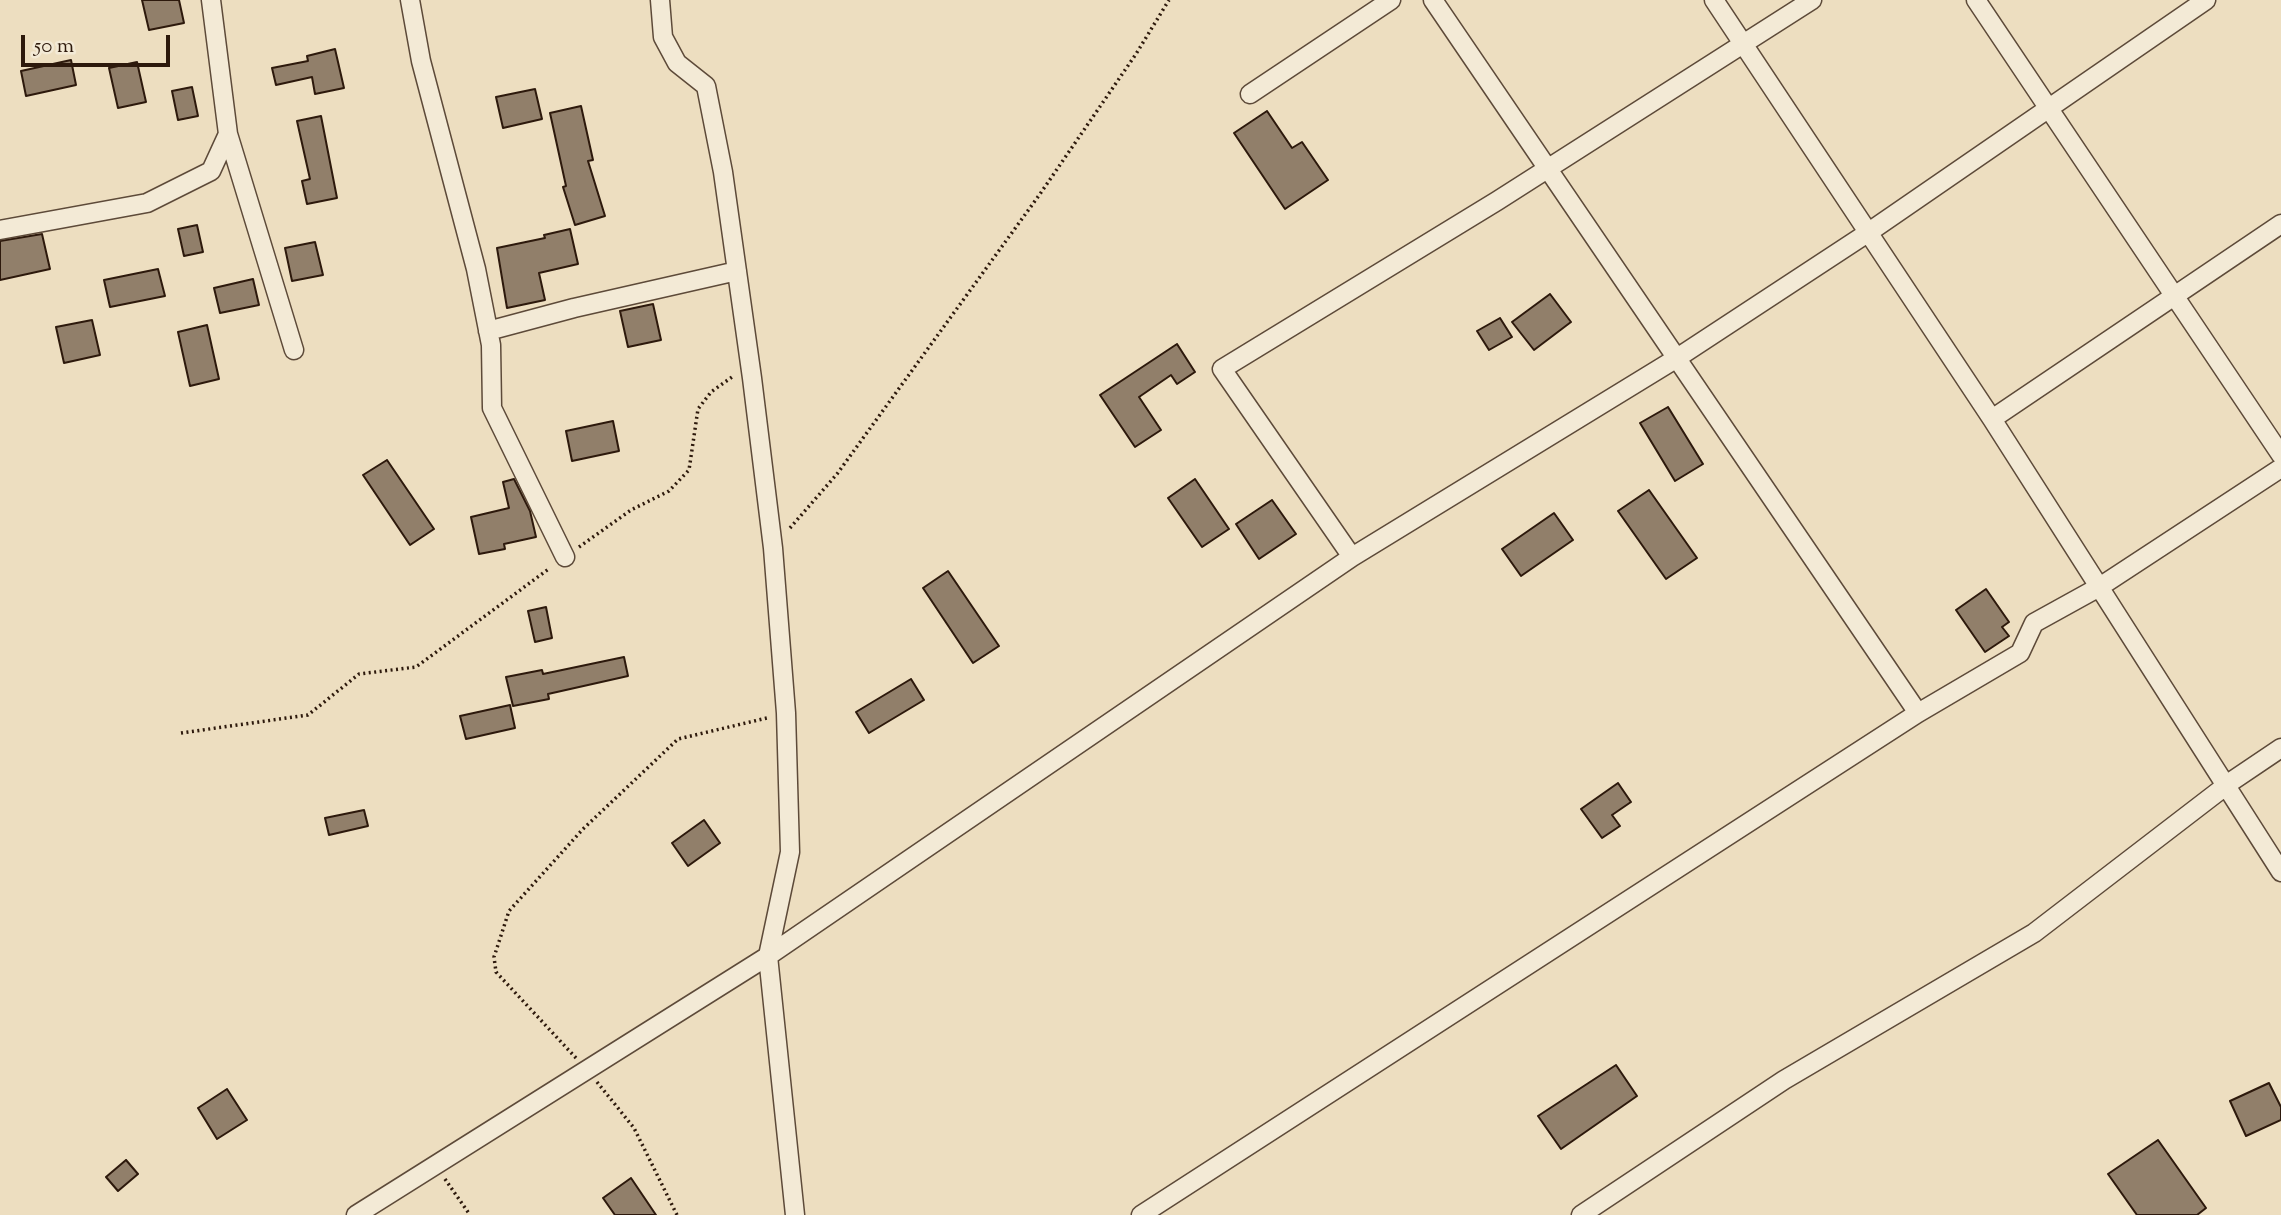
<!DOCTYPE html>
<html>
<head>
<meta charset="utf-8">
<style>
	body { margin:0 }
	#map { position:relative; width:2281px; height:1215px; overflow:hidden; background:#eddec0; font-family:"Sorts Mill Goudy",serif }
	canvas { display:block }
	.scale { position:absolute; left:21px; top:35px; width:149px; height:32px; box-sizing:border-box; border:4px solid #2d190c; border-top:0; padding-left:9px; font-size:21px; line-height:24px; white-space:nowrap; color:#2d190c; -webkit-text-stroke:5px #f3ead6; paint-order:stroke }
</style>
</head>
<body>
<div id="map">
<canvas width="2281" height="1215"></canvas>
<div class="scale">50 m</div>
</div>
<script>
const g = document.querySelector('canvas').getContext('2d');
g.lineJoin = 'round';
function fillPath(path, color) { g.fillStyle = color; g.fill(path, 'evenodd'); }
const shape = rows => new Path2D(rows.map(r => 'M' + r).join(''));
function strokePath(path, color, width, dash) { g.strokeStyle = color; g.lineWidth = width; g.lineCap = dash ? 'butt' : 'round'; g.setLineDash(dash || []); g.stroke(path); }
const building = shape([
	[142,0,179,0,184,23,149,30,142,0],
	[335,49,344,88,315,94,312,77,276,85,272,68,308,61,307,56,335,49],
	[71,60,76,85,26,96,21,71,71,60],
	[137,62,146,102,118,108,109,68,137,62],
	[192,87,198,116,178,120,172,91,192,87],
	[535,89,542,119,503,128,496,97,535,89],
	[581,106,593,160,588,161,605,216,575,225,563,187,566,186,550,113,581,106],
	[1267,111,1292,148,1302,142,1328,180,1285,209,1234,133,1267,111],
	[321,116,337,198,307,204,302,181,310,179,297,121,321,116],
	[197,225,203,252,184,256,178,229,197,225],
	[570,229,578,264,539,273,545,300,507,308,497,248,545,238,544,235,570,229],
	[42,234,50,269,0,280,0,241,42,234],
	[315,242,323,275,292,281,285,248,315,242],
	[158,269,165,296,110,307,104,280,158,269],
	[253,279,259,305,220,313,214,288,253,279],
	[1550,294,1571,322,1534,350,1512,322,1550,294],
	[653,304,661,340,628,347,620,311,653,304],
	[1500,318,1512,337,1489,350,1477,331,1500,318],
	[92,320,100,355,64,363,56,327,92,320],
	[207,325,219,379,190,386,178,332,207,325],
	[1177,344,1195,372,1177,384,1171,375,1139,397,1161,430,1135,447,1100,395,1177,344],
	[1668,407,1703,464,1675,481,1640,423,1668,407],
	[613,421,619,451,572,461,566,431,613,421],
	[387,460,434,529,410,545,363,475,387,460],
	[514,479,530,511,536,537,504,544,505,549,479,554,471,517,509,508,503,482,514,479],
	[1195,479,1229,529,1202,547,1168,498,1195,479],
	[1649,490,1697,558,1666,579,1618,511,1649,490],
	[1272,500,1296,534,1259,559,1236,524,1272,500],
	[1554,513,1573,540,1521,576,1502,549,1554,513],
	[948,571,999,646,973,663,923,588,948,571],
	[1986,589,2009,622,2002,627,2009,636,1985,652,1956,610,1986,589],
	[546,607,552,638,535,642,528,611,546,607],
	[624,657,628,676,548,694,549,699,513,706,506,677,542,670,543,674,624,657],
	[911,679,924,700,869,733,856,712,911,679],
	[510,705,515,728,466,739,460,716,510,705],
	[1618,783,1631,802,1612,815,1620,826,1602,838,1581,809,1618,783],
	[364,810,368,826,329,835,325,818,364,810],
	[704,820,720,843,688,866,672,843,704,820],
	[1616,1065,1637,1096,1561,1149,1538,1116,1616,1065],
	[2269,1083,2281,1107,2281,1120,2246,1136,2230,1101,2269,1083],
	[227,1089,247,1120,217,1139,198,1108,227,1089],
	[2158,1140,2206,1208,2197,1215,2137,1215,2108,1174,2158,1140],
	[126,1160,138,1174,118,1191,106,1177,126,1160],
	[631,1178,656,1215,615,1215,603,1198,631,1178]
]);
fillPath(building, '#917f6a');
strokePath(building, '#2d190c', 2);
const minor = shape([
	[211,0,228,134,294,350],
	[410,0,421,61,476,269,491,345,492,408,565,557],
	[660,0,663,37,677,63,706,86,723,172,752,378,773,548,786,713,790,852,768,956,795,1215],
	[1433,0,1918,713],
	[1714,0,1992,419,2281,872],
	[1976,0,2281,455],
	[1250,94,1391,0],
	[0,230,147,203,211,171,228,134],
	[488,331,574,308,737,271],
	[1992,419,2281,224],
	[1352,557,1222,369,1497,201,1812,0],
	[356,1215,768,956,1352,557,1677,358,1869,232,2206,0],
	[1141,1215,1918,713,2020,653,2034,623,2101,586,2281,468],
	[1581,1215,1784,1080,2034,933,2232,781,2281,748]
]);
strokePath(minor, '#5d4a39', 21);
strokePath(shape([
	[790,528,837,474,1040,194,1136,54,1169,0],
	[579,547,631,510,669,491,689,470,698,409,711,392,732,377],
	[181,733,308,715,359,674,416,667,550,568],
	[576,1058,496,972,494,957,509,911,583,829,678,739,767,718],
	[597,1082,634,1128,677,1215],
	[445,1179,470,1215]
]), '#2d190c', 3.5, [2, 3.5]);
strokePath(minor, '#f3ead6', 18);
</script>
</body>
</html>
